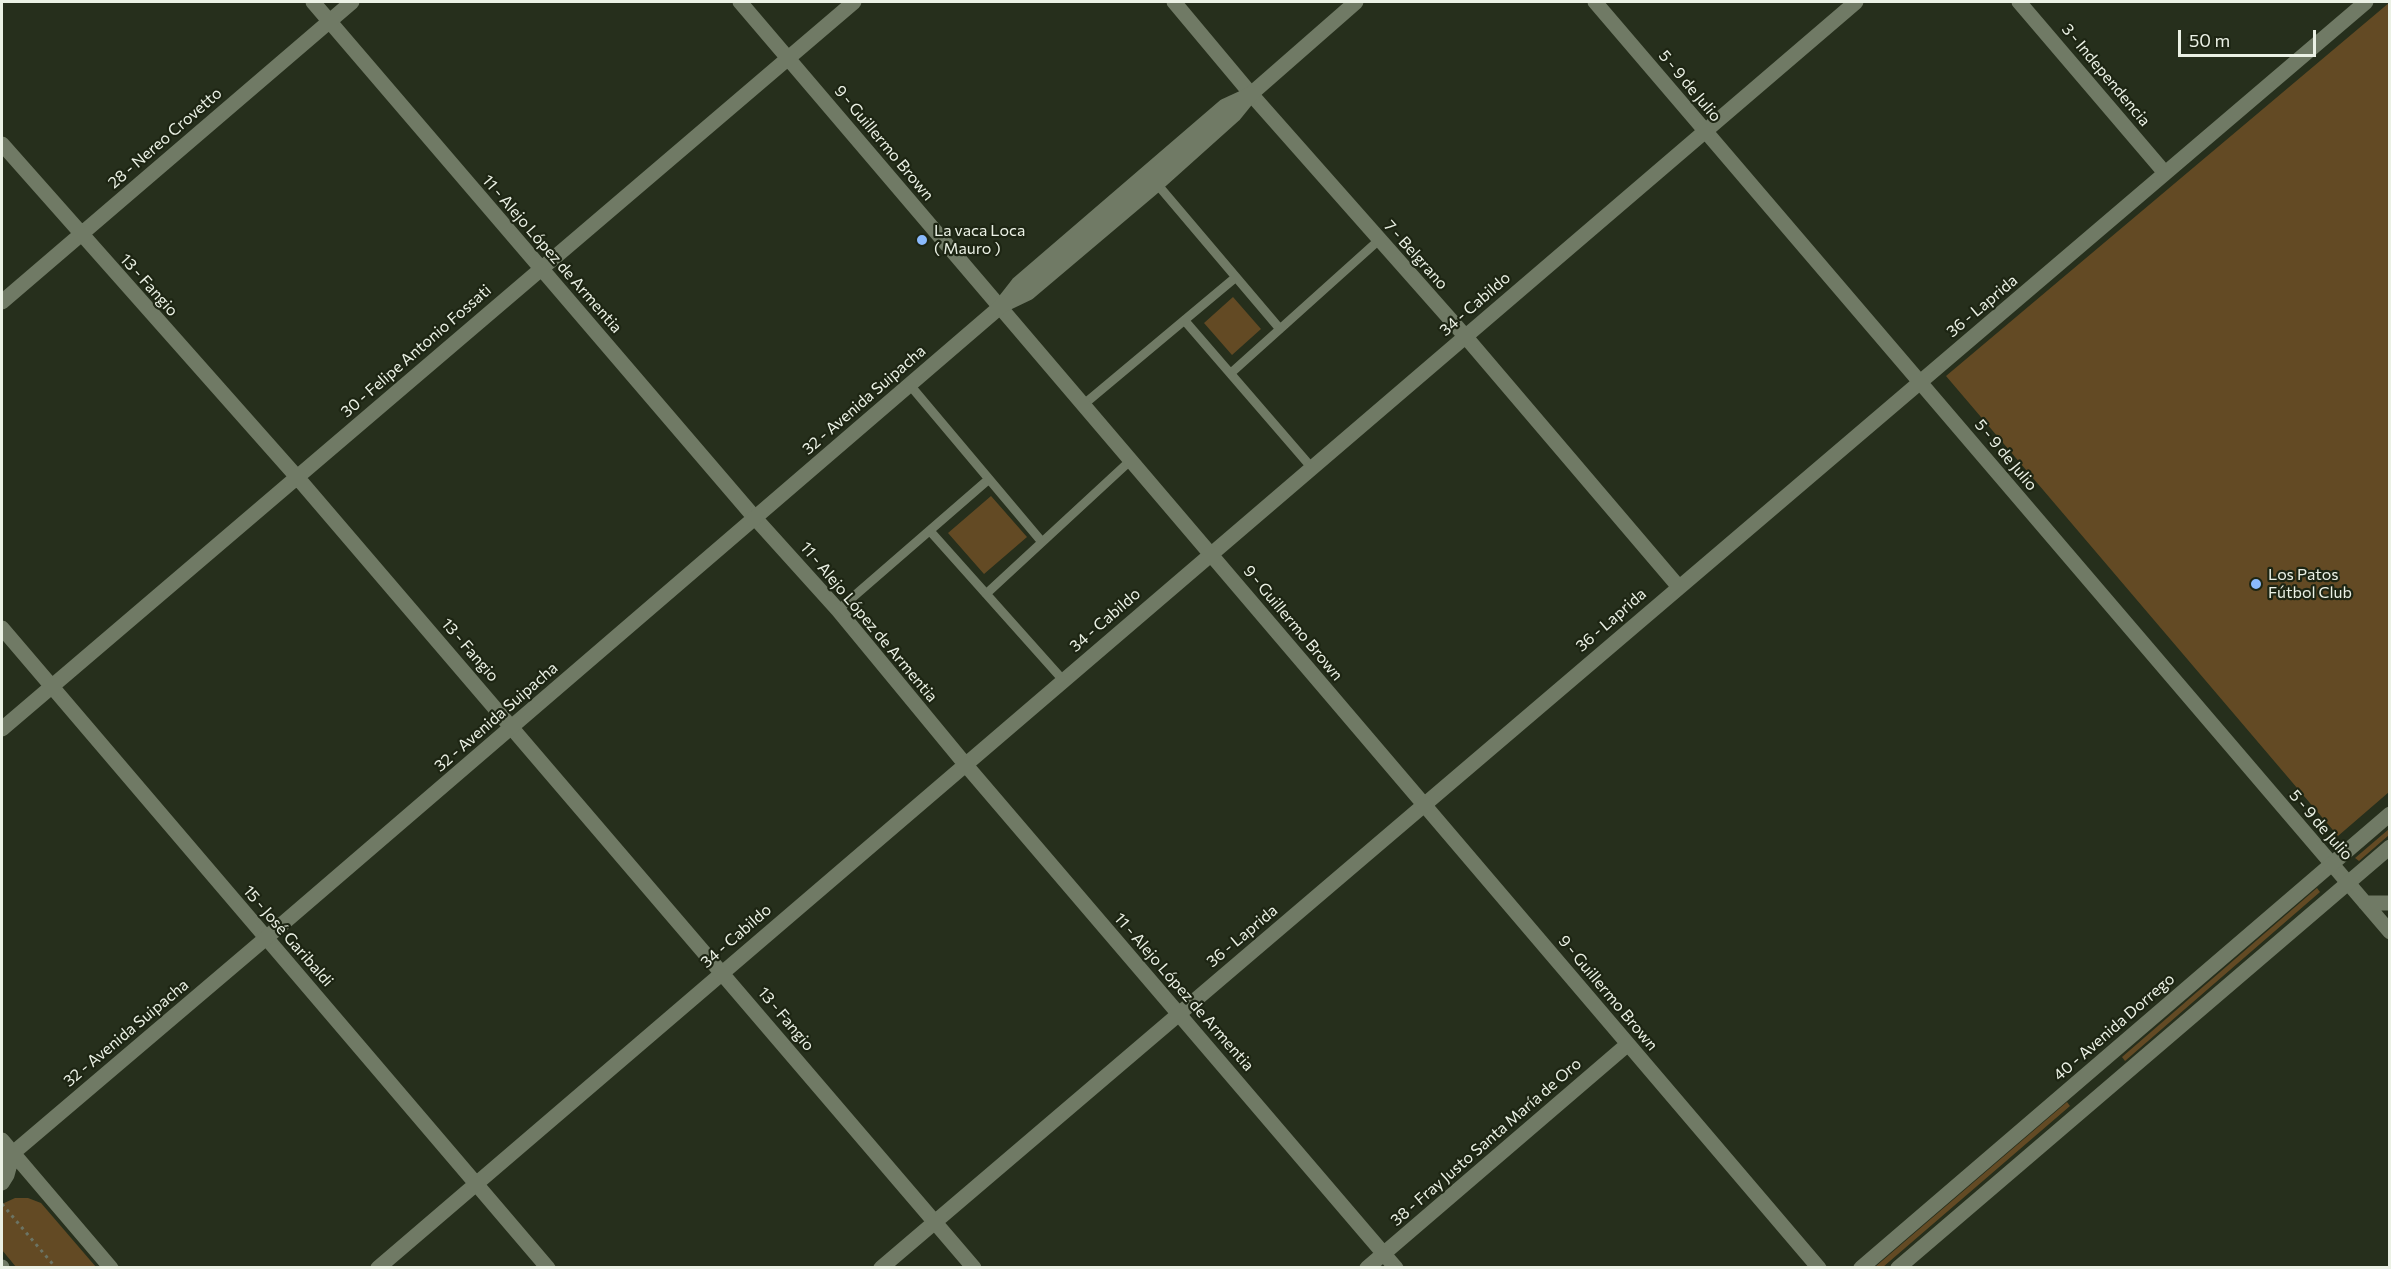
<!DOCTYPE html>
<html>
<head>
<meta charset="utf-8">
<style>
	body { margin:0 }
	#map { position:relative; width:2391px; height:1269px; overflow:hidden; background:#262f1c; font-family:Commissioner,sans-serif }
	canvas { display:block }
	.frame { position:absolute; inset:0; border:3px solid #ebf1e5; pointer-events:none }
	.scale { position:absolute; left:2178px; top:30px; width:138px; height:27px; box-sizing:border-box; border:3px solid #ebf1e5; border-top:0; padding-left:8px; font-size:18px; line-height:21px; white-space:nowrap; color:#ebf1e5; -webkit-text-stroke:4px #1d2513; paint-order:stroke }
</style>
</head>
<body>
<div id="map">
<canvas width="2391" height="1269"></canvas>
<div class="frame"></div>
<div class="scale">50 m</div>
</div>
<script>
const g = document.querySelector('canvas').getContext('2d');
g.lineJoin = 'round';
function fillPath(path, color) { g.fillStyle = color; g.fill(path, 'evenodd'); }
const shape = rows => new Path2D(rows.map(r => 'M' + r).join(''));
function strokePath(path, color, width, dash) { g.strokeStyle = color; g.lineWidth = width; g.lineCap = dash ? 'butt' : 'round'; g.setLineDash(dash || []); g.stroke(path); }
function label(font, color, halo, rows, align = 'center') {
  g.font = font + ' Commissioner,sans-serif'; g.lineWidth = 4.5; g.setLineDash([]); g.textBaseline = 'middle'; g.strokeStyle = halo; g.fillStyle = color; for (const [text, x, y, turn = 0] of rows) {
    g.save(); g.translate(x, y); g.rotate((+turn || 0) * Math.PI / 180); g.textAlign = isNaN(turn) ? turn : align; if (halo) g.strokeText(text, 0, 0); g.fillText(text, 0, 0); g.restore();
  }
}
fillPath(shape([
	[2390,2,2389,792,2338,836,1946,376],
	[1233,297,1261,329,1232,355,1204,323],
	[991,496,1027,537,984,574,948,533],
	[2389,829,2389,835,2359,861,2355,858],
	[2317,888,2320,892,2125,1061,2122,1057],
	[2067,1102,2070,1106,1883,1267,1875,1267],
	[15,1198,28,1198,41,1203,96,1267,16,1267,2,1250,2,1204]
]), '#634a24');
strokePath(shape([
	[2,1204,56,1268]
]), '#6c7464', 3, [3, 4.5]);
strokePath(shape([
	[1157,184,1280,329],
	[1185,321,1312,468],
	[1231,373,1379,240],
	[909,384,1042,542],
	[1083,405,1236,277],
	[930,531,1063,680],
	[986,594,1131,460],
	[838,610,989,479]
]), '#707a65', 9);
strokePath(shape([
	[313,2,755,518,838,610,965,764,1396,1268],
	[740,2,1819,1268],
	[1174,2,1251,94,1465,336,1678,586],
	[1595,2,2390,932],
	[2019,2,2165,173],
	[2,144,297,477,974,1268],
	[2,302,352,2],
	[2,628,548,1268],
	[2,729,854,2],
	[2365,903,2390,903],
	[378,1268,1856,2],
	[881,1268,2366,2],
	[1367,1268,1628,1044]
]), '#707a65', 15);
strokePath(shape([
	[1005,304,1028,293,1157,184,1234,115,1251,94,1356,2],
	[2,1140,111,1268],
	[2,1154,13,1153,266,938,1000,307,1018,284,1225,106,1251,94],
	[2,1183,7,1175,13,1153],
	[2,1267,2,1268],
	[1861,1268,2390,814],
	[1898,1268,2390,847]
]), '#707a65', 15);
for (const [x, y, r, color] of [
	[922,240,6,"#8abafc"],
	[2256,584,6,"#8abafc"]
]) { const dot = new Path2D(); dot.arc(x, y, r, 0, 2 * Math.PI); g.fillStyle = color; g.fill(dot); strokePath(dot, '#1d2513', 2); }
label('16px', '#ebf1e5', '#1d2513', [
	["3 - Independencia",2106,75,50],
	["5 - 9 de Julio",1690,86,50],
	["28 - Nereo Crovetto",165,138,-41],
	["9 - Guillermo Brown",884,143,50],
	["11 - Alejo López de Armentia",552,254,49],
	["7 - Belgrano",1416,255,48],
	["13 - Fangio",149,285,48],
	["34 - Cabildo",1475,304,-41],
	["36 - Laprida",1982,306,-40],
	["30 - Felipe Antonio Fossati",416,351,-41],
	["32 - Avenida Suipacha",864,400,-41],
	["5 - 9 de Julio",2006,455,50],
	["34 - Cabildo",1105,620,-41],
	["36 - Laprida",1611,620,-41],
	["11 - Alejo López de Armentia",869,622,50],
	["9 - Guillermo Brown",1293,623,50],
	["13 - Fangio",470,650,49],
	["32 - Avenida Suipacha",496,717,-41],
	["5 - 9 de Julio",2321,825,49],
	["15 - José Garibaldi",288,936,49],
	["34 - Cabildo",736,936,-41],
	["36 - Laprida",1242,936,-40],
	["11 - Alejo López de Armentia",1184,992,49],
	["9 - Guillermo Brown",1608,993,50],
	["13 - Fangio",786,1019,50],
	["40 - Avenida Dorrego",2114,1027,-41],
	["32 - Avenida Suipacha",126,1033,-40],
	["38 - Fray Justo Santa María de Oro",1486,1142,-41]
]);
label('16px', '#ebf1e5', '#1d2513', [
	["La vaca Loca",934,231],
	["( Mauro )",934,249],
	["Los Patos",2268,575],
	["Fútbol Club",2268,593]
], 'left');
</script>
</body>
</html>
